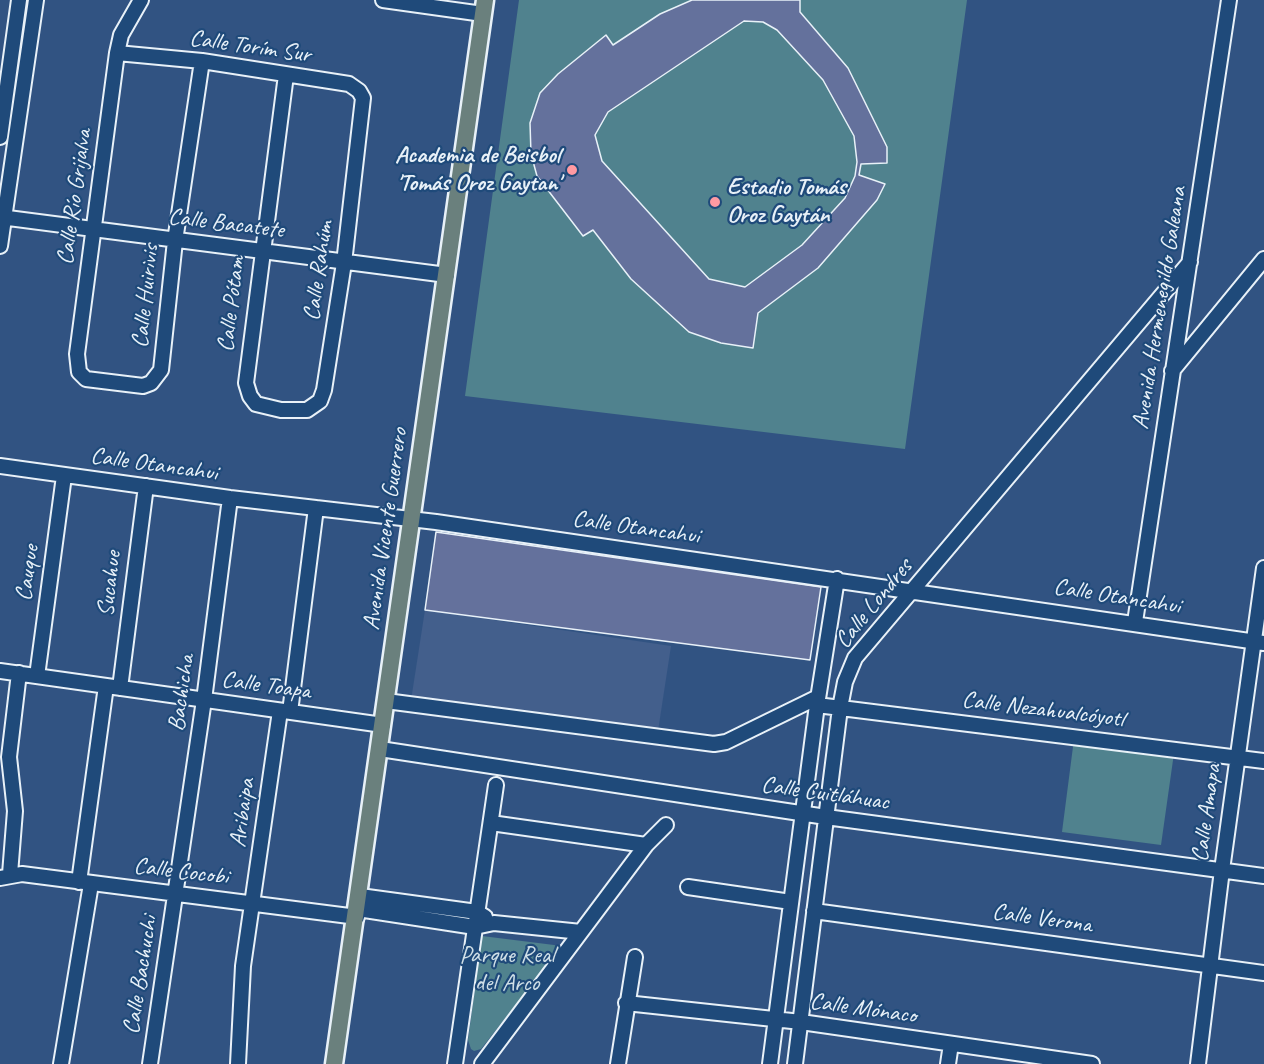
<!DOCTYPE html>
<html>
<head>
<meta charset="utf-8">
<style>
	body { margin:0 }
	canvas { display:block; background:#315382 }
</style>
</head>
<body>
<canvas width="1264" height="1064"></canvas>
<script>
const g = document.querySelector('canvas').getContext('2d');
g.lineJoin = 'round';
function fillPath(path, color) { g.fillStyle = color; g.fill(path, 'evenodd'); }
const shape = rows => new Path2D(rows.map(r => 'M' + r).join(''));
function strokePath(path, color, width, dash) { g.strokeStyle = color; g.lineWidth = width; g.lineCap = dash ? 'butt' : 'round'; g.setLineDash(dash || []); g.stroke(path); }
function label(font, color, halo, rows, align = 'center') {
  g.font = font + ' Caveat,sans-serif'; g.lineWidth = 4.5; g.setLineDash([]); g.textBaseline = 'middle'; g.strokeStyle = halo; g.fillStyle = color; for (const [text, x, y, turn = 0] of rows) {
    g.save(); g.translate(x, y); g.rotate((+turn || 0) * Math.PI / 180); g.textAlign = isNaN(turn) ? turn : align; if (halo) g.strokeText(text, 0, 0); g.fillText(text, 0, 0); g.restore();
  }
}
fillPath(shape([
	[425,610,671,646,656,744,410,707]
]), '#435f8c');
fillPath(shape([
	[519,0,967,0,905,449,465,396],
	[1074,739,1174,753,1161,845,1062,832],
	[482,936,562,946,481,1049,474,1051,471,1049,468,1040]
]), '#50828e');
const building = shape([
	[692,0,800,0,800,12,848,68,887,147,887,163,861,164,859,175,885,184,877,200,818,268,758,313,753,348,721,343,689,332,631,279,593,230,583,236,537,176,531,154,530,123,540,93,558,74,606,35,613,45,660,14,692,0],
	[744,21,763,22,777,30,823,80,854,136,857,162,855,176,845,198,802,245,745,287,709,279,602,161,595,135,608,112,744,21],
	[436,532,821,587,810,660,425,610,436,532]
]);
fillPath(building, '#64719c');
strokePath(building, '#e8f1f8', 1.5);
const minor = shape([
	[141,0,121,35,117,53,77,354,79,372,86,379,143,386,151,383,161,370,175,241,202,61],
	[383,0,483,14],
	[117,53,202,61,349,84,359,91,363,98,344,263,324,390,320,401,307,410,281,410,256,404,250,396,246,383,286,75],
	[0,137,19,0],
	[0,217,447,275],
	[0,246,36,0],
	[1172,371,1264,259],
	[0,466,230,498,436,522,1264,643],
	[1135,622,1229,0],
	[0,671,383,725],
	[37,676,64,476],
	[120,688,146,486],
	[386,701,714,744,726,742,818,697],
	[817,705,1264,761],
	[290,712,316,508],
	[380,749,826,817,1264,876],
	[491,823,646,845],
	[10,874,15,811,9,757,19,673],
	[0,878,22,874,357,917],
	[79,882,106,686],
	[688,887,791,902],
	[360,896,477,912,485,917],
	[358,909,475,927,494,923,581,932],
	[814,911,1264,973],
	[626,1003,801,1022,1092,1064],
	[61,1064,91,884],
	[150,1064,204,700,230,498],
	[238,1064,243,966,280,711],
	[455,1064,496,785],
	[482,1064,646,845,666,825],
	[618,1064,635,957],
	[770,1064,817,705,837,579],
	[795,1064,840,708,845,682,855,658,1190,262],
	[948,1064,951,1044],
	[1198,1064,1222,870,1264,568]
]);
const major = shape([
	[334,1064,485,0]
]);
strokePath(minor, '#e8f1f8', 18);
strokePath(major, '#e8f1f8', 21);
strokePath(minor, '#1f4a7a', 14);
strokePath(major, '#6a807d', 16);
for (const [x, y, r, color] of [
	[572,170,6,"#ff9aa2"],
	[715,202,6,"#ff9aa2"]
]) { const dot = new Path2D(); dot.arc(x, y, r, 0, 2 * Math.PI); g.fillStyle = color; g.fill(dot); strokePath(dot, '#1f4a7a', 2); }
label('24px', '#e8f1f8', '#1f4a7a', [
	["Calle Torím Sur",250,47,8],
	["Calle Río Grijalva",75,197,-82],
	["Calle Bacatete",226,224,7],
	["Calle Rahúm",319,271,-82],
	["Calle Huirivis",146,296,-84],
	["Calle Pótam",232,304,-83],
	["Avenida Hermenegildo Galeana",1160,308,-81],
	["Calle Otancahui",154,465,8],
	["Calle Otancahui",636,528,8],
	["Avenida Vicente Guerrero",386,529,-82],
	["Cauque",28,573,-82],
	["Sucahue",110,584,-83],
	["Calle Otancahui",1117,597,9],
	["Calle Londres",874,604,-51],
	["Calle Toapa",266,686,8],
	["Bachicha",182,693,-82],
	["Calle Nezahualcóyotl",1043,710,7],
	["Calle Cuitláhuac",825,794,8],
	["Aribaipa",243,813,-82],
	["Calle Amapa",1207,813,-82],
	["Calle Cocobi",181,872,7],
	["Calle Verona",1042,919,8],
	["Calle Bachuchi",141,975,-81],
	["Calle Mónaco",863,1009,8]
]);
label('bold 24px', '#e8f1f8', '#1f4a7a', [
	["Academia de Beisbol",560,156],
	["'Tomás Oroz Gaytan'",560,184],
	["Estadio Tomás",727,188,"left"],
	["Oroz Gaytán",727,216,"left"]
], 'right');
label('24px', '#d1e0e8', '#1f4a7a', [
	["Parque Real",507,956],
	["del Arco",507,984]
]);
</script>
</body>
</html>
